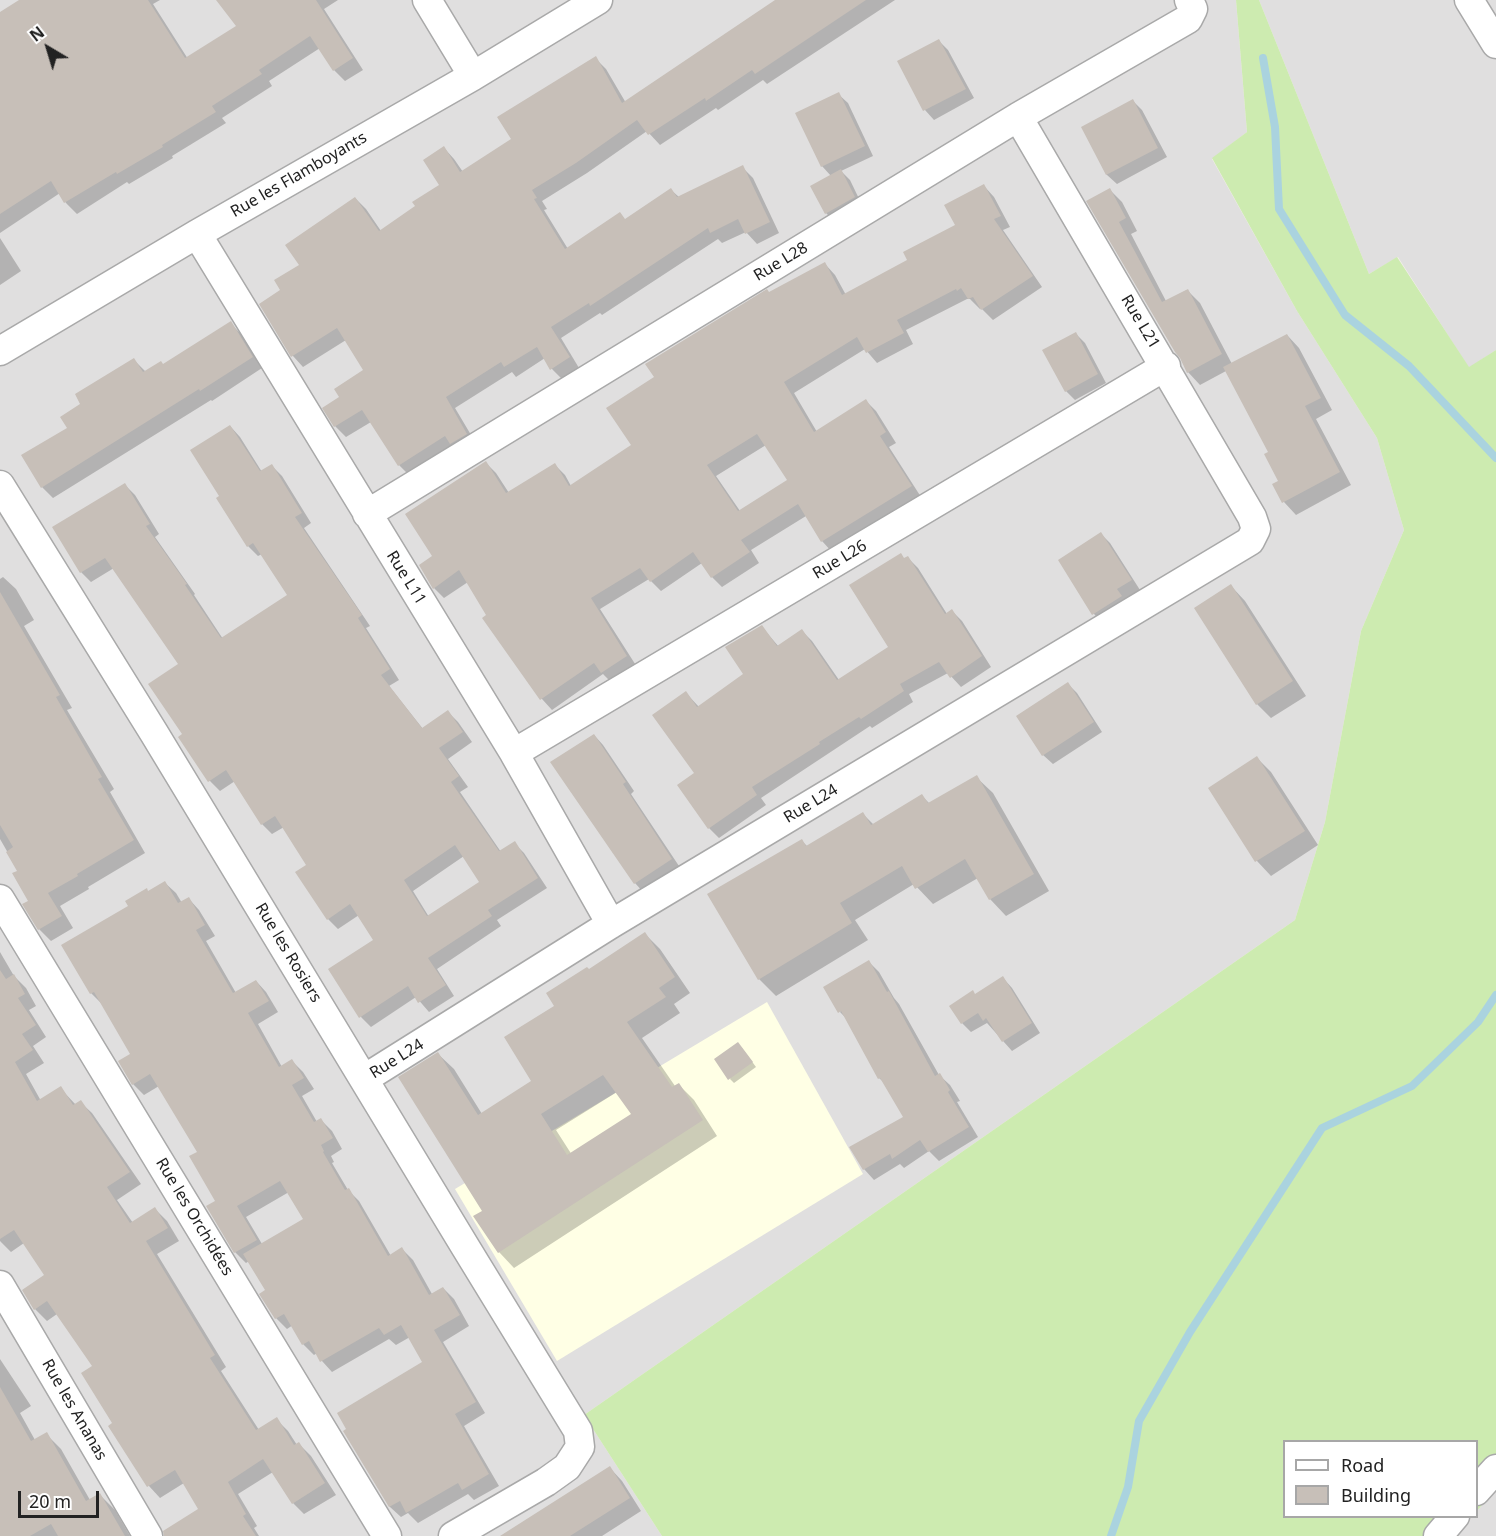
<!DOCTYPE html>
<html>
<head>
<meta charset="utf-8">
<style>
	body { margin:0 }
	#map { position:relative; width:1496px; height:1536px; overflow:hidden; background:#f2efe9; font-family:"Noto Sans",sans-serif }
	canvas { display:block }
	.legend { position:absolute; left:1283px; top:1440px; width:195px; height:78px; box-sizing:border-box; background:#fff; border:2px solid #a7a7a7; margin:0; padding:8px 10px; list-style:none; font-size:18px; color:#222 }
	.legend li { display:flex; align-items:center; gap:12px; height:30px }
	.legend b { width:30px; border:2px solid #a7a7a7 }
	.north { position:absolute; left:18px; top:18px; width:60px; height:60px; -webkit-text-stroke:4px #fff; paint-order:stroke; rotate:322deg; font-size:16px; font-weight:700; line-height:24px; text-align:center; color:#222 }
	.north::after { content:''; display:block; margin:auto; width:21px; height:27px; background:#222; clip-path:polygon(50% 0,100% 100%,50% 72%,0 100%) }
	.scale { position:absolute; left:18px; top:1491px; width:81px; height:27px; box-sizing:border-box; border:3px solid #222; border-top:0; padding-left:8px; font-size:18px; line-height:21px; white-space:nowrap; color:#222; -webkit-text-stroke:4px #fff; paint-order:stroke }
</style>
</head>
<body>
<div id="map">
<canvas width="1496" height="1536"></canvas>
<ul class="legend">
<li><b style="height:8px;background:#fff"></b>Road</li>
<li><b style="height:16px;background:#c7bfb8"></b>Building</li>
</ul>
<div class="north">N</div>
<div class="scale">20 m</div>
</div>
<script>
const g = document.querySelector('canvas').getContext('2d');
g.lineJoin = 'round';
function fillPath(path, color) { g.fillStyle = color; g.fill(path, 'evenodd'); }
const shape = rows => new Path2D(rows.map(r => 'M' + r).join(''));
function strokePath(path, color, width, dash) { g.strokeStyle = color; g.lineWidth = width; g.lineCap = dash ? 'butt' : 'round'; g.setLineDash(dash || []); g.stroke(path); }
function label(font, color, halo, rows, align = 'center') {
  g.font = font + ' "Noto Sans",sans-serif'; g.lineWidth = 4.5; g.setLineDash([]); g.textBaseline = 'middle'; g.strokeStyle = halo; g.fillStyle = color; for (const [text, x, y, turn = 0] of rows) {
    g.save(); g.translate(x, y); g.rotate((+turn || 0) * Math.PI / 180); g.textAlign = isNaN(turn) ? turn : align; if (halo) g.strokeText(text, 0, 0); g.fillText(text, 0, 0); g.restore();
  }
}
fillPath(shape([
	[0,0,1236,0,1247,132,1212,159,1297,311,1377,438,1404,530,1361,631,1325,822,1295,920,584,1415,662,1536,0,1536],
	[1259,0,1496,0,1496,350,1469,368,1398,257,1369,274],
	[1496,1488,1496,1536,1455,1536,1471,1517,1476,1516,1477,1511]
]), '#e0dfdf');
fillPath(shape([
	[767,1002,863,1174,557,1361,455,1189]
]), '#ffffe5');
fillPath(shape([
	[1236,0,1259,0,1369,274,1397,257,1469,367,1496,350,1496,1488,1477,1511,1476,1442,1284,1442,1284,1516,1471,1517,1454,1536,662,1536,584,1415,1295,920,1325,822,1361,631,1404,530,1377,438,1297,311,1212,158,1247,132]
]), '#cdebb0');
fillPath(shape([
	[23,0,160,0,153,4,188,59,238,26,218,0,338,0,324,9,363,70,345,81,334,70,320,48,269,81,272,86,222,118,226,123,172,156,173,158,129,184,127,182,77,214,66,203,60,193,0,233,0,14],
	[786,0,895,0,767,84,763,80,718,110,716,108,660,145,647,131,587,173,542,201,547,209,544,210,568,249,626,220,671,190,679,197,742,167,753,178,779,233,757,244,746,232,722,243,718,239,602,315,600,313,561,338,579,368,562,379,552,369,545,358,516,377,512,372,455,408,477,445,410,476,399,465,371,422,346,437,335,426,341,398,365,371,346,340,303,367,293,356,261,304,282,291,355,198,366,209,381,231,418,207,441,185,444,148,454,159,463,172,513,139,595,58,606,69,626,103],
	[939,41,948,50,974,98,934,120,925,110,899,62],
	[838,94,848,103,873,156,841,171,850,180,863,207,836,223,826,213,812,186,831,176,822,166,797,114],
	[1133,101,1142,110,1167,157,1117,184,1107,175,1083,127],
	[984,186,994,197,1010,227,1003,230,1042,287,993,320,981,308,980,309,970,299,967,299,906,330,913,344,877,363,865,349,794,393,817,432,866,401,876,411,896,443,889,447,921,497,832,552,822,541,806,516,751,550,759,563,722,587,712,577,702,563,661,591,649,579,600,609,637,667,612,683,603,674,552,710,542,699,484,619,488,615,468,582,444,598,434,588,434,556,486,463,496,473,509,493,555,465,565,475,571,486,633,446,656,377,769,293,825,264,835,275,846,295,909,261,957,225],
	[766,445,789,480,740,511,716,476],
	[1110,190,1122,202,1137,231,1131,234,1166,301,1187,290,1200,303,1232,364,1287,335,1299,348,1332,410,1316,419,1351,485,1296,515,1284,502,1274,485,1280,482,1270,453,1226,371,1200,385,1188,372,1182,357,1088,201],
	[0,238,21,271,0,285],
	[230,323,241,334,262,368,212,401,211,400,53,498,42,487,82,404,134,360,146,372,163,366],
	[1076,334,1085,343,1106,383,1075,400,1066,391],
	[230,426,240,437,262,472,272,466,282,476,311,523,304,528,370,626,366,628,399,680,389,686,423,729,448,712,458,722,472,742,448,759,468,787,460,792,501,852,514,843,524,853,547,888,497,920,501,926,437,969,454,996,429,1012,416,997,371,1027,361,1017,375,940,359,915,338,929,328,919,308,865,284,827,272,834,262,824,235,781,220,791,210,781,180,737,184,735,180,664,114,568,91,582,81,572,125,485,135,495,159,534,155,537,195,594,194,595,223,639,290,596,262,554,258,556,248,546,221,497],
	[464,856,481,883,429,917,413,891],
	[1101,534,1110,543,1140,590,1125,599,1130,606,1103,623,1094,614,1060,561],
	[908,558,918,568,947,614,952,611,962,621,991,667,961,687,948,673,909,694,913,702,872,728,870,726,761,798,766,805,719,838,709,828,679,785,696,774,686,693,699,707,745,674,762,627,779,647,802,631,812,641,839,680,890,647,905,560],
	[3,577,16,589,34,620,24,626,72,708,67,710,114,789,110,792,145,853,88,887,89,889,60,906,73,928,51,941,39,929,19,872,0,839,0,579],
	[1231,586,1245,601,1306,696,1271,718,1257,704],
	[1068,684,1077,693,1102,732,1053,764,1043,755],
	[594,735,603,745,634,791,631,794,681,869,644,893,635,883,553,762],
	[1257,758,1271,772,1318,845,1271,876,1257,861,1210,788],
	[976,777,993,793,1049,891,1006,916,990,899,978,878,933,904,914,884,855,920,868,940,776,996,759,979,709,894,802,841,808,847,863,814,874,825,922,796,930,804],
	[165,883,176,893,182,903,189,899,199,910,215,936,206,941,236,993,256,981,266,992,278,1012,258,1024,282,1067,292,1061,303,1072,314,1089,302,1096,317,1122,321,1120,332,1131,342,1149,331,1156,334,1162,332,1163,348,1190,359,1201,391,1256,402,1249,413,1260,432,1294,443,1288,454,1299,469,1326,443,1342,485,1413,464,1426,499,1486,474,1500,468,1494,418,1523,408,1513,401,1517,390,1507,345,1432,424,1363,410,1337,396,1345,389,1339,332,1372,322,1361,317,1353,314,1355,303,1344,293,1325,287,1329,276,1318,267,1291,249,1261,246,1263,235,1252,199,1152,159,1086,144,1095,133,1084,132,1054,102,1004,91,993,130,906],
	[289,1192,305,1220,262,1244,246,1217],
	[645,934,660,949,690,993,674,1004,680,1013,642,1038,675,1086,678,1084,694,1100,717,1136,514,1268,499,1252,484,1211,438,1054,454,1069,482,1114,533,1081,556,1006,589,971],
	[617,1092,633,1114,572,1155,556,1130],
	[0,952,14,976,26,988,36,1006,29,1010,46,1037,33,1046,44,1063,26,1074,41,1101,60,1088,76,1105,80,1102,92,1113,141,1184,117,1200,133,1223,155,1209,167,1221,179,1241,157,1254,226,1367,221,1371,259,1430,276,1419,288,1431,297,1445,299,1444,311,1456,336,1495,304,1514,293,1503,273,1472,238,1494,257,1526,254,1528,259,1536,169,1536,200,1510,184,1483,160,1498,149,1486,110,1426,114,1424,94,1366,57,1314,47,1321,35,1309,46,1276,24,1243,11,1252,0,1241],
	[869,962,879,972,894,998,899,1004,939,1075,950,1085,960,1101,957,1102,978,1137,939,1161,929,1151,904,1168,900,1164,874,1180,864,1169,905,1117,887,1085,879,1078,847,1019,840,1012],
	[1003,978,1012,988,1040,1033,1012,1051,987,1023,971,1032,962,1023,976,995],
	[742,1048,756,1067,734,1083,730,1079],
	[0,1359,31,1406,20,1413,35,1440,46,1434,61,1449,90,1500,100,1495,115,1510,130,1536,0,1536],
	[610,1468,622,1481,641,1511,602,1536,505,1536]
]), '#0003');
strokePath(shape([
	[1263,58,1275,127,1279,209,1345,315,1409,366,1496,458],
	[1111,1536,1128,1487,1139,1421,1190,1332,1322,1128,1412,1086,1478,1022,1496,995]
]), '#aad3df', 8);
fillPath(shape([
	[19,0,148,0,185,58,236,26,216,0,316,0,353,58,333,71,310,36,259,70,262,74,212,106,216,112,162,145,163,147,117,174,116,172,64,203,51,181,0,214,0,12],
	[775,0,866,0,755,74,752,70,706,101,705,98,648,135,637,120,576,163,532,190,537,198,534,199,565,249,620,212,625,219,671,188,677,197,743,165,770,222,745,234,738,219,710,233,708,228,590,306,589,303,551,327,570,357,550,370,537,347,504,367,501,362,446,397,467,434,450,444,445,436,398,466,362,410,334,427,322,408,339,397,334,389,363,370,337,328,291,357,259,304,280,290,274,280,299,265,285,245,355,197,379,231,415,206,412,202,439,185,423,160,444,146,460,172,511,139,497,117,596,56,622,103],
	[939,39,966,89,923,111,897,61],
	[839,92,865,146,821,167,795,113],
	[1133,99,1158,148,1106,175,1081,127],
	[841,169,855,197,825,214,810,186],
	[984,184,1001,216,994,219,1033,276,981,310,973,297,968,299,961,288,957,291,956,289,897,320,904,333,866,353,857,337,784,382,814,432,866,399,886,432,880,436,912,486,821,542,798,504,741,540,750,552,711,578,693,552,650,582,640,568,591,598,627,656,601,673,594,663,540,700,482,618,486,615,459,570,433,589,419,565,432,556,405,514,486,461,506,493,555,463,569,486,631,445,606,408,654,377,645,364,767,289,769,292,825,262,842,295,907,260,903,252,955,225,944,205],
	[757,434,787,480,738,511,707,465],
	[1110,188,1126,218,1119,222,1162,302,1188,289,1222,354,1187,373,1180,358,1175,352,1086,201],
	[231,321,253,357,200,391,199,389,41,488,21,455,67,428,60,417,80,404,75,394,134,358,143,372,161,361,163,364],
	[1076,332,1098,374,1065,392,1042,350],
	[1287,334,1321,398,1305,406,1340,472,1282,503,1272,484,1278,481,1264,454,1268,452,1223,367],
	[230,425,260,471,272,464,302,513,295,517,362,615,358,618,390,669,381,675,422,728,448,710,463,732,439,748,459,776,451,782,499,851,515,841,538,878,488,910,492,916,428,958,446,985,418,1003,408,986,359,1018,328,969,373,940,350,904,327,920,295,872,306,865,275,816,261,825,226,770,208,782,178,737,182,734,148,684,178,664,105,558,80,573,52,527,125,483,150,524,146,526,187,584,185,585,221,638,287,595,253,543,247,547,216,498,219,496,190,450],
	[455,845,479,882,427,916,404,880],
	[1101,532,1132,580,1117,589,1122,596,1092,615,1058,560],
	[901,553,904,558,908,556,945,614,952,609,982,656,950,678,939,662,900,684,904,691,861,719,859,717,819,742,820,744,752,787,757,795,708,829,677,785,694,773,652,715,686,691,697,707,743,674,725,647,762,625,777,646,802,629,837,680,888,647,849,585],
	[1231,584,1293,681,1256,705,1194,608],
	[0,592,60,695,56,697,102,777,98,779,134,840,77,874,78,876,48,893,62,916,38,930,22,904,28,901,12,873,17,871,6,852,13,847,0,825],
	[1068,682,1094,722,1042,756,1016,716],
	[594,734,626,782,623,784,672,859,634,884,550,762],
	[1257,756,1305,831,1255,862,1208,788],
	[977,775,1034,874,989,900,965,859,915,889,902,866,840,903,852,923,758,980,707,894,802,839,806,846,863,812,871,825,922,794,928,803],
	[165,881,178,903,189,897,205,925,196,930,233,993,256,980,269,1001,248,1013,279,1067,292,1059,304,1078,292,1085,314,1122,321,1118,333,1138,321,1145,324,1151,323,1152,345,1190,349,1188,388,1256,402,1247,429,1295,443,1287,460,1315,434,1330,476,1402,455,1414,489,1474,462,1490,458,1483,406,1513,400,1501,389,1507,343,1431,346,1429,337,1413,422,1362,401,1325,384,1335,379,1328,320,1362,309,1341,302,1345,284,1314,275,1319,259,1294,265,1290,243,1254,303,1219,280,1181,237,1206,257,1240,234,1253,206,1206,215,1201,189,1156,197,1152,150,1074,132,1085,118,1061,130,1054,94,992,90,994,61,945,128,906,125,901,147,888,148,891],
	[645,932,675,977,659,988,666,997,627,1022,672,1087,679,1083,703,1120,498,1253,473,1216,482,1211,398,1077,438,1052,478,1115,531,1081,504,1037,554,1006,546,993,587,967,589,969],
	[603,1075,631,1114,567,1155,541,1114],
	[869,960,887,992,889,991,935,1076,940,1073,950,1090,948,1092,969,1127,928,1152,920,1140,892,1159,890,1154,863,1170,849,1147,903,1117,880,1078,878,1079,841,1011,838,1013,823,987],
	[0,970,6,979,14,974,25,994,18,998,36,1025,22,1034,33,1050,15,1062,37,1101,61,1086,73,1105,81,1100,130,1172,107,1187,130,1223,155,1207,168,1228,146,1241,215,1355,210,1358,256,1430,277,1417,294,1445,299,1442,325,1483,292,1504,263,1459,228,1482,246,1514,243,1516,256,1536,164,1536,163,1531,198,1509,175,1470,147,1487,108,1426,112,1423,81,1373,92,1366,47,1301,34,1310,22,1290,44,1275,14,1230,0,1239],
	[1003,976,1032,1023,1002,1042,986,1018,983,1021,978,1013,961,1024,949,1006,973,990,975,994],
	[738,1042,753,1062,728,1080,714,1059],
	[0,1387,31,1441,47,1432,86,1501,100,1493,125,1536,58,1536,51,1524,30,1536,0,1536],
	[610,1466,630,1498,570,1536,500,1536]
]), '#c7bfb8');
const street = shape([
	[427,0,473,76],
	[1469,0,1496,44],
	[197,234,514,753,611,924],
	[0,351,197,234,473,76,598,0],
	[0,485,154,733,466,1248,578,1431,580,1447,567,1467,546,1482,453,1536],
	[367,514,1018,117,1188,19,1193,9,1189,0],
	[514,753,1166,366],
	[0,899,387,1536],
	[364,1079,611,924,1250,541,1256,529,1252,517,1018,117],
	[0,1285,148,1536],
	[1476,1491,1496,1469],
	[1438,1536,1455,1516]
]);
strokePath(street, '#a9a9a9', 31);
strokePath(street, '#fff', 28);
label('16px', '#222', '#fff', [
	["Rue les Flamboyants",299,175,-30],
	["Rue L28",781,262,-31],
	["Rue L21",1140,322,59],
	["Rue L26",840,560,-31],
	["Rue L11",406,578,58],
	["Rue L24",811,804,-31],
	["Rue les Rosiers",288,953,59],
	["Rue L24",397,1059,-32],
	["Rue les Orchidées",194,1217,59],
	["Rue les Ananas",74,1410,60]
]);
</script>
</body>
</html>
